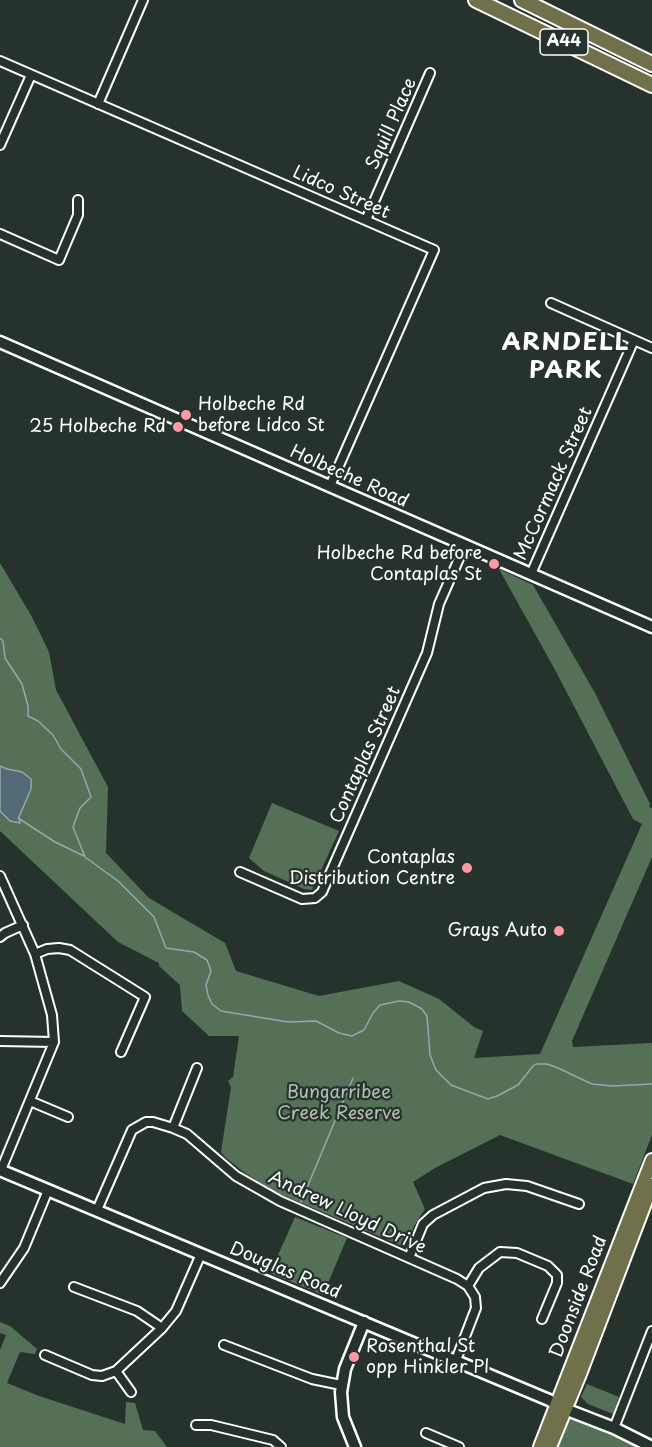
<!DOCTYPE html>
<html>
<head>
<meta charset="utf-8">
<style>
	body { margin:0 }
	canvas { display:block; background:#26332d }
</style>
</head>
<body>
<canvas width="652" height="1447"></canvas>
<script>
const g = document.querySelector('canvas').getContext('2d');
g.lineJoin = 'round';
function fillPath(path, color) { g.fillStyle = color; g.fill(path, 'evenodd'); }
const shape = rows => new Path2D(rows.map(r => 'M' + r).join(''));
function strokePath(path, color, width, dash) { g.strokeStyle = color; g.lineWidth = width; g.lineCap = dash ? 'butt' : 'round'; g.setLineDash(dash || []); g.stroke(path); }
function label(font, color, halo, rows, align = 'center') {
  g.font = font + ' "Playpen Sans",sans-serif'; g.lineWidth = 4.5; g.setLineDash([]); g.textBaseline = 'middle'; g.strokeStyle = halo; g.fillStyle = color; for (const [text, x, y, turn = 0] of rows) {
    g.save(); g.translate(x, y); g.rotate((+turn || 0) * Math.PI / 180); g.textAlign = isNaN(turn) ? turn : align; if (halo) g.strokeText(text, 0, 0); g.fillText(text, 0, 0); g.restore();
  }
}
fillPath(shape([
	[0,563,32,617,49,652,56,690,108,787,106,853,149,898,225,943,236,971,319,996,399,981,439,999,474,1027,483,1031,474,1058,540,1054,642,824,633,819,554,668,499,569,533,585,595,693,650,804,649,807,652,808,652,857,572,1041,573,1047,652,1043,652,1135,633,1184,500,1135,435,1168,413,1182,425,1209,414,1226,407,1245,402,1246,273,1191,245,1173,226,1158,221,1152,231,1087,228,1081,233,1077,239,1036,209,1036,182,1011,180,985,159,966,159,963,118,942,0,831],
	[272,803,339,831,312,890,304,889,264,871,249,858],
	[295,1217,347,1238,323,1295,270,1273],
	[0,1322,10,1326,37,1349,35,1354,20,1352,7,1383,39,1396,125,1424,126,1402,135,1403,143,1430,155,1431,167,1447,0,1447,0,1350,6,1335,0,1333],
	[587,1384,619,1397,613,1414,588,1404,581,1397],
	[569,1416,575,1416,640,1447,554,1447]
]), '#547057');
const water = shape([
	[0,766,7,769,22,772,31,779,31,789,19,817,20,823,10,821,0,811,0,766]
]);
fillPath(water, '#516a75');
strokePath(water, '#97a6ac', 1.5);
strokePath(shape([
	[0,638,3,641,5,658,22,684,28,706,28,716,38,721,53,735,61,749,81,769,91,797,80,808,73,827,85,857,118,881,154,917,166,948,194,952,207,960,211,971,206,985,208,995,212,1004,221,1011,288,1022,316,1021,339,1033,352,1036,364,1030,373,1013,380,1005,399,1001,409,1002,422,1009,427,1016,430,1055,436,1070,451,1085,488,1099,497,1096,518,1085,533,1066,536,1064,547,1064,558,1068,592,1084,612,1086,652,1084],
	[18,818,55,842,84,856],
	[301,1202,353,1078]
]), '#97a6ac', 1.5);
const street = shape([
	[0,61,434,250,330,486],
	[98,104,143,0],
	[0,145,31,75],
	[366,220,430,73],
	[0,234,59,260,78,215,78,200],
	[551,303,652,348],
	[531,574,634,340],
	[240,872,302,899,315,898,322,892,427,653,439,604,465,545],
	[0,876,35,954,52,1015,54,1042,1,1170],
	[0,937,5,933,23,925],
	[35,954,47,949,59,948,70,950,145,997,121,1052],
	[0,1041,54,1042],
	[30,1101,68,1117],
	[173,1128,197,1068],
	[97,1210,132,1130,146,1122,153,1122,173,1128,187,1134,236,1176,280,1201,457,1279,468,1286,475,1297,476,1308,456,1360],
	[409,1258,423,1224,433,1215,484,1188,506,1184,527,1186,579,1204],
	[0,1283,24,1248,48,1190],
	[468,1286,479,1268,500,1252,517,1253,548,1266,557,1275,557,1283,542,1319],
	[74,1287,137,1311,162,1328],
	[224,1345,312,1379,341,1385],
	[45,1355,92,1375,102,1376,116,1371,162,1328,176,1311,201,1254],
	[116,1371,131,1392],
	[196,1425,211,1425,273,1440,281,1447],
	[614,1428,652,1331],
	[426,1433,459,1447]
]);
const secondary = shape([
	[0,342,652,627],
	[0,1170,549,1400,565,1409,614,1428,652,1447],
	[355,1447,343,1417,341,1392,345,1369,364,1322]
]);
const primary = shape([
	[540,1447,652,1160],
	[550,1447,580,1374,652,1185]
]);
const highway = shape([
	[476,0,652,85],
	[522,0,652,64]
]);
strokePath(street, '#fff', 12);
strokePath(secondary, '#fff', 15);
strokePath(primary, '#fff', 16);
strokePath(highway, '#fff', 18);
strokePath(street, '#26332d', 8);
strokePath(secondary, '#26332d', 10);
strokePath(primary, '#70704a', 12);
strokePath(highway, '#70704a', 14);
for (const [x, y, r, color] of [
	[186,415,6,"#ff9aa2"],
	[178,427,6,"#ff9aa2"],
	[494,564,6,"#ff9aa2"],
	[467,868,6,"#ff9aa2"],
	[559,931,6,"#ff9aa2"],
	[354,1357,6,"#ff9aa2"]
]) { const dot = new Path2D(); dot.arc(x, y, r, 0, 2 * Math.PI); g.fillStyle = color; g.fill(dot); strokePath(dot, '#26332d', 2); }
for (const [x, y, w] of [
	[564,42,48]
]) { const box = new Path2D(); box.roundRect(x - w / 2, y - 13, w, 26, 4.5); g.fillStyle = '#26332d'; g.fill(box); strokePath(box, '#fff', 1.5); }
label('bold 16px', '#fff', null, [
	["A44",564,42]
]);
label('18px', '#fff', '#26332d', [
	["Squill Place",392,124,-66],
	["Lidco Street",341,193,24],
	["Holbeche Road",349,477,24],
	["McCormack Street",554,484,-66],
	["Contaplas Street",366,755,-66],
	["Andrew Lloyd Drive",347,1213,25],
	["Douglas Road",285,1271,23],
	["Doonside Road",579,1297,-69]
]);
label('18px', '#fff', '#26332d', [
	["Holbeche Rd",198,405,"left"],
	["before Lidco St",198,426,"left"],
	["25 Holbeche Rd",166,427],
	["Holbeche Rd before",482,554],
	["Contaplas St",482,575],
	["Contaplas",455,858],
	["Distribution Centre",455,879],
	["Grays Auto",547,931],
	["Rosenthal St",366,1347,"left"],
	["opp Hinkler Pl",366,1368,"left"]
], 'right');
label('18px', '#b2bfb3', '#26332d', [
	["Bungarribee",339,1093],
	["Creek Reserve",339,1114]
]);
g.letterSpacing = '1.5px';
label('bold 24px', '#fff', '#26332d', [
	["ARNDELL",566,343],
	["PARK",566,371]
]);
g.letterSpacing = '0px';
</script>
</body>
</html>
